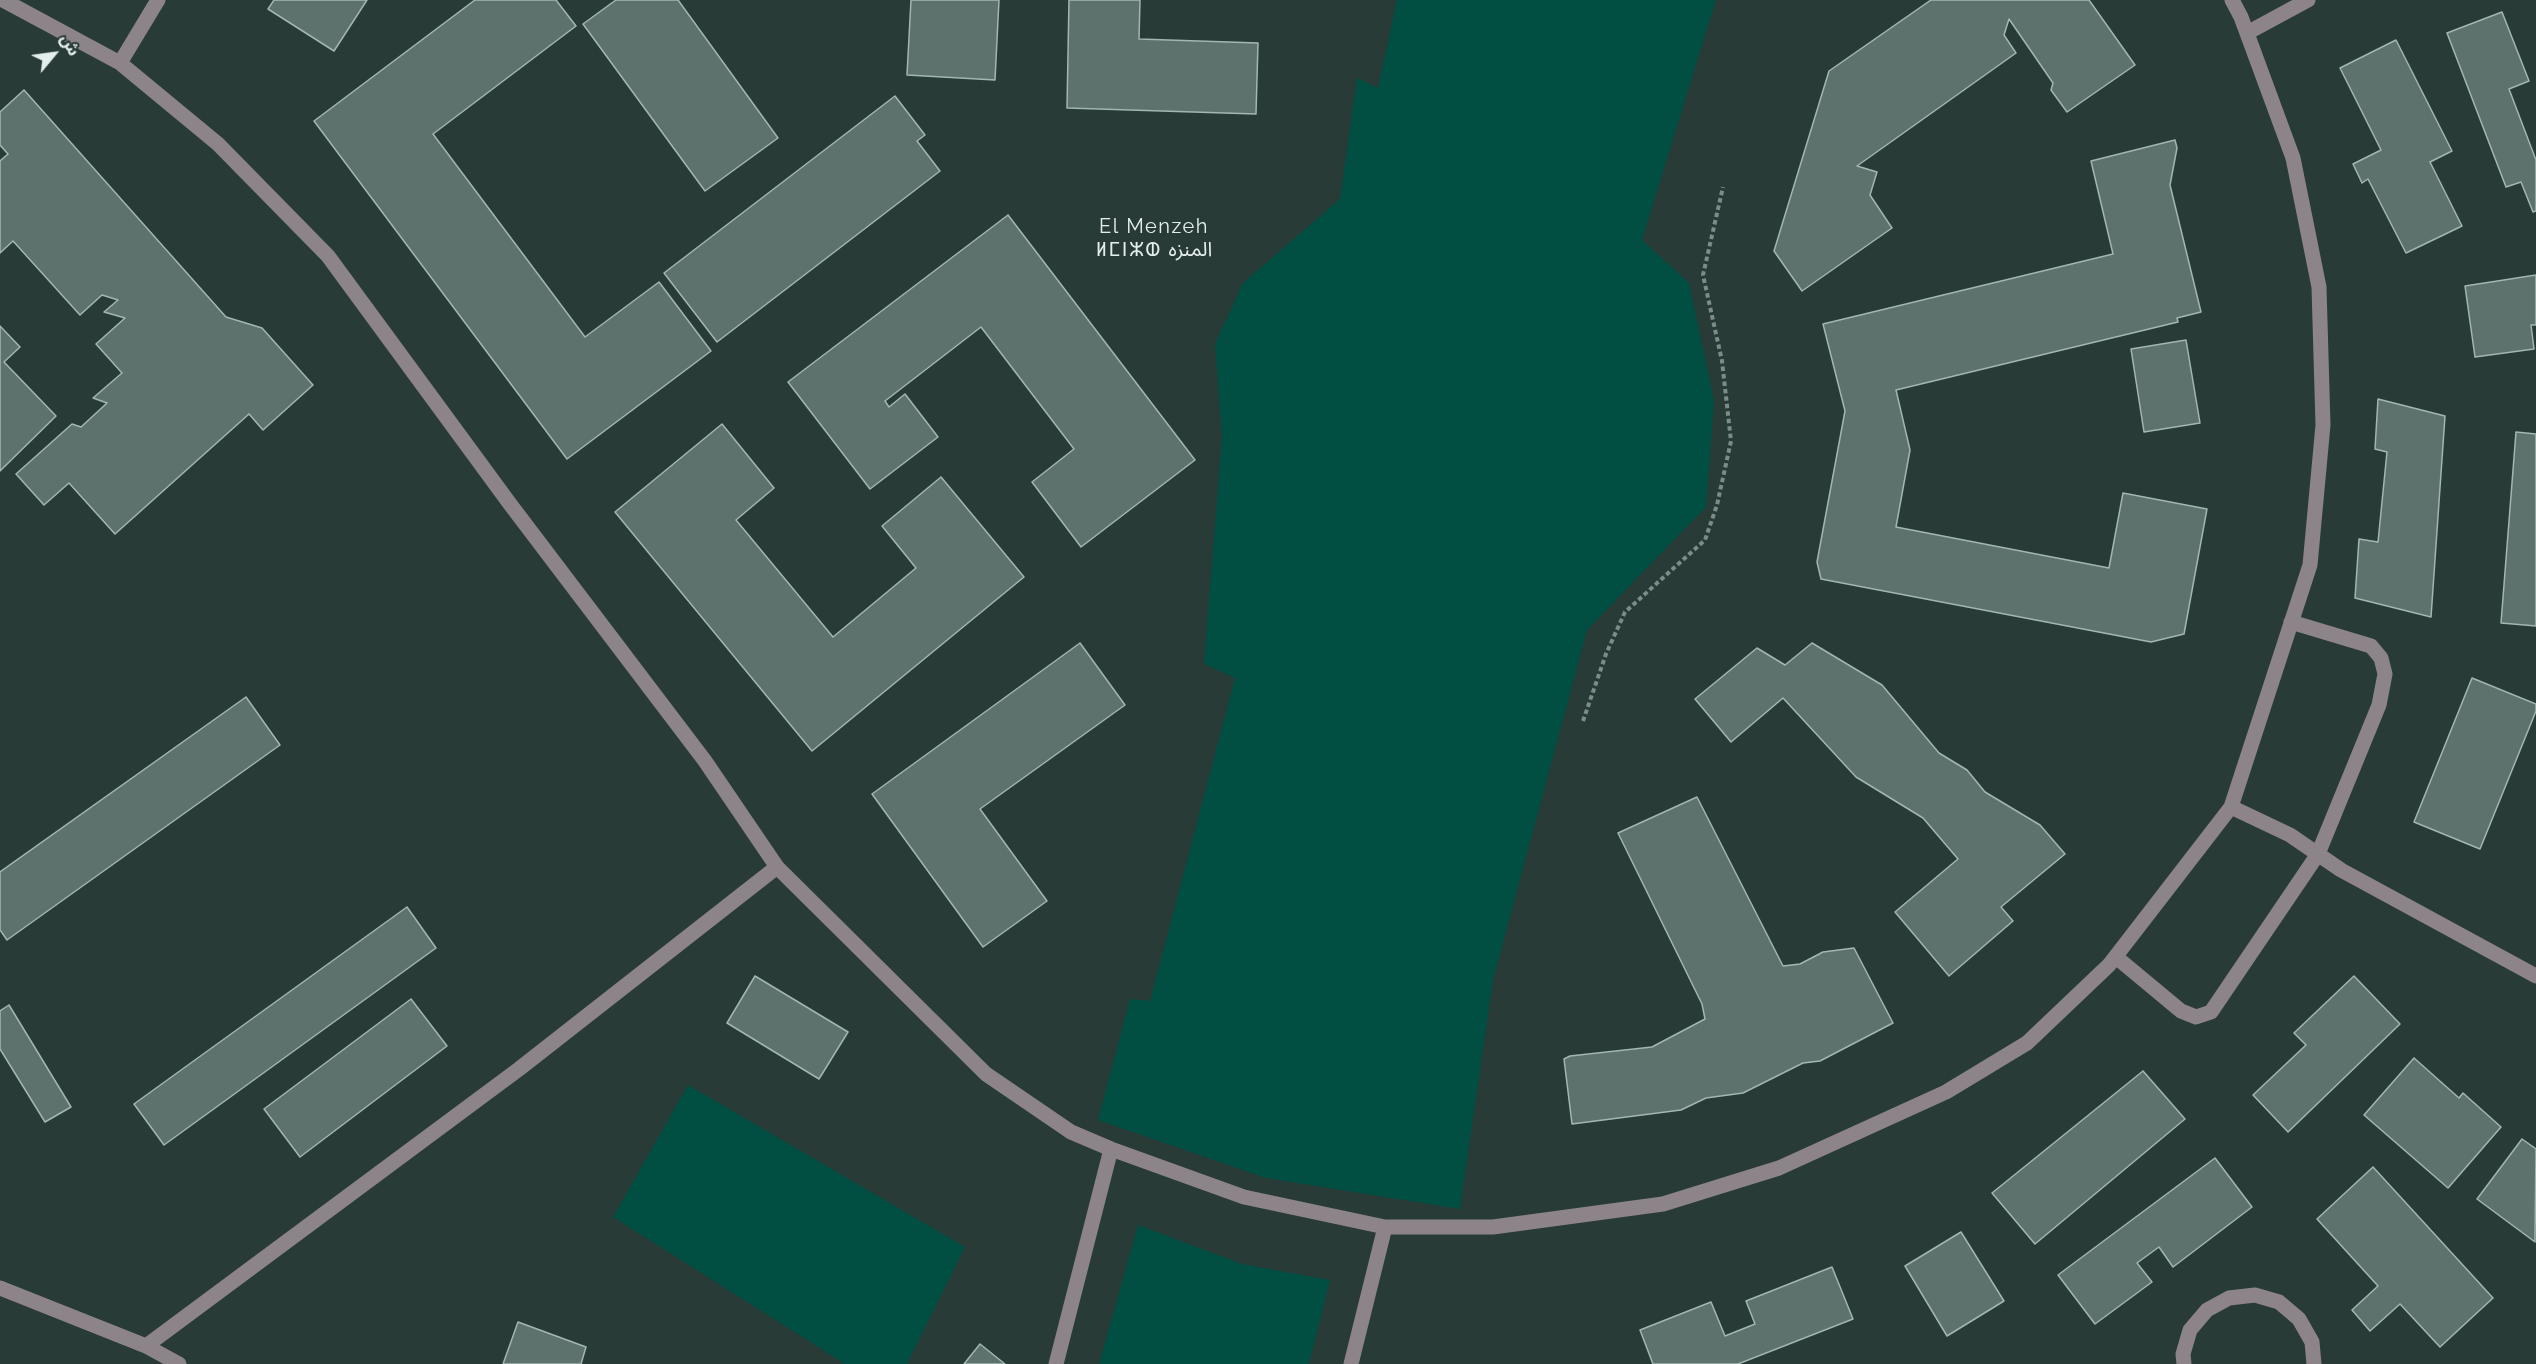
<!DOCTYPE html>
<html>
<head>
<meta charset="utf-8">
<style>
	body { margin:0 }
	#map { position:relative; width:2536px; height:1364px; overflow:hidden; background:#293b37; font-family:Raleway,"Noto Sans Arabic",sans-serif }
	canvas { display:block }
	.north { position:absolute; left:24px; top:24px; width:60px; height:60px; -webkit-text-stroke:4px #293b37; paint-order:stroke; rotate:61deg; font-size:16px; font-weight:700; line-height:24px; text-align:center; color:#e4efec }
	.north::after { content:''; display:block; margin:auto; width:21px; height:27px; background:#e4efec; clip-path:polygon(50% 0,100% 100%,50% 72%,0 100%) }
</style>
</head>
<body>
<div id="map">
<canvas width="2536" height="1364"></canvas>
<div class="north">ش</div>
</div>
<script>
const g = document.querySelector('canvas').getContext('2d');
g.lineJoin = 'round';
function fillPath(path, color) { g.fillStyle = color; g.fill(path, 'evenodd'); }
const shape = rows => new Path2D(rows.map(r => 'M' + r).join(''));
function strokePath(path, color, width, dash) { g.strokeStyle = color; g.lineWidth = width; g.lineCap = dash ? 'butt' : 'round'; g.setLineDash(dash || []); g.stroke(path); }
function label(font, color, halo, rows, align = 'center') {
  g.font = font + ' Raleway,"Noto Sans Arabic","Noto Sans Tifinagh",sans-serif'; g.lineWidth = 4.5; g.setLineDash([]); g.textBaseline = 'middle'; g.strokeStyle = halo; g.fillStyle = color; for (const [text, x, y, turn = 0] of rows) {
    g.save(); g.translate(x, y); g.rotate((+turn || 0) * Math.PI / 180); g.textAlign = isNaN(turn) ? turn : align; if (halo) g.strokeText(text, 0, 0); g.fillText(text, 0, 0); g.restore();
  }
}
fillPath(shape([
	[1397,0,1716,0,1642,240,1689,283,1714,401,1706,507,1587,630,1493,980,1460,1209,1266,1178,1098,1120,1130,999,1150,1001,1235,678,1204,664,1222,436,1215,344,1243,283,1340,199,1357,78,1378,88],
	[688,1085,965,1247,907,1364,845,1364,613,1217],
	[1138,1225,1242,1264,1330,1280,1309,1364,1099,1364]
]), '#014e43');
const building = shape([
	[274,0,367,0,334,51,268,9,274,0],
	[475,0,556,0,576,26,433,134,585,337,659,282,711,351,567,459,314,121,475,0],
	[616,0,678,0,778,138,705,191,583,24,616,0],
	[911,0,999,0,995,80,907,75,911,0],
	[1069,0,1140,0,1139,39,1258,43,1256,114,1067,108,1069,0],
	[1931,0,2089,0,2135,65,2067,112,2051,90,2053,83,2009,19,2004,35,2016,53,1857,166,1877,172,1870,195,1892,228,1802,291,1774,251,1829,71,1931,0],
	[2502,12,2529,81,2509,89,2536,160,2536,211,2533,212,2521,182,2506,187,2447,33,2502,12],
	[2396,40,2452,151,2430,162,2462,226,2406,253,2368,179,2362,183,2353,164,2381,150,2340,68,2396,40],
	[24,90,226,317,262,328,313,385,263,430,249,414,115,534,69,483,44,505,16,474,72,424,81,427,107,403,93,398,122,373,96,344,125,318,104,312,118,300,102,295,80,315,13,241,0,253,0,161,8,154,0,145,0,112,24,90],
	[895,96,925,135,917,141,940,171,717,342,664,273,895,96],
	[2175,140,2177,148,2170,185,2201,312,2177,318,2178,322,1896,390,1910,450,1896,527,2109,568,2123,493,2207,509,2184,634,2151,642,1821,579,1817,562,1845,411,1823,324,2113,254,2091,161,2175,140],
	[1008,215,1195,460,1081,547,1032,482,1074,449,981,327,885,401,889,407,905,394,938,437,870,489,788,382,1008,215],
	[2536,275,2536,325,2531,325,2534,349,2475,357,2465,286,2536,275],
	[0,326,20,347,4,362,56,416,0,471,0,326],
	[2186,340,2200,423,2144,432,2131,349,2186,340],
	[2378,399,2445,416,2431,617,2355,598,2359,539,2378,542,2387,452,2375,449,2378,399],
	[722,424,774,488,736,520,833,637,916,568,882,526,941,477,1024,577,812,751,615,512,722,424],
	[2516,432,2536,434,2536,626,2501,623,2516,432],
	[1080,643,1125,705,980,809,1047,901,983,947,872,794,1080,643],
	[1812,643,1882,685,1939,753,1967,770,1985,792,2040,825,2065,854,2001,907,2013,921,1949,976,1895,912,1958,859,1923,818,1856,777,1783,698,1731,742,1695,699,1757,648,1785,665,1812,643],
	[2472,678,2536,704,2536,711,2480,849,2414,822,2472,678],
	[246,697,280,745,7,940,0,930,0,872,246,697],
	[1697,797,1783,966,1800,964,1823,952,1854,948,1893,1023,1820,1061,1803,1063,1743,1093,1706,1098,1681,1110,1572,1124,1564,1059,1570,1056,1652,1047,1705,1019,1702,1004,1618,833,1697,797],
	[407,907,436,948,164,1145,134,1104,407,907],
	[755,976,848,1032,819,1079,727,1023,755,976],
	[2354,976,2400,1024,2288,1132,2253,1095,2306,1045,2294,1033,2354,976],
	[411,999,447,1046,300,1157,264,1109,411,999],
	[9,1005,71,1107,45,1122,0,1049,0,1011,9,1005],
	[2414,1058,2459,1098,2463,1093,2501,1127,2448,1188,2364,1115,2414,1058],
	[2143,1071,2185,1119,2035,1244,1992,1193,2143,1071],
	[2522,1139,2536,1149,2535,1242,2477,1199,2522,1139],
	[2215,1158,2252,1207,2173,1267,2159,1247,2137,1263,2152,1282,2095,1324,2058,1275,2215,1158],
	[2373,1167,2493,1298,2440,1347,2400,1304,2370,1331,2352,1310,2378,1286,2317,1219,2373,1167],
	[1961,1232,2004,1301,1947,1336,1905,1266,1961,1232],
	[1832,1267,1853,1319,1738,1364,1653,1364,1640,1330,1711,1302,1725,1336,1755,1324,1746,1301,1832,1267],
	[518,1322,586,1347,581,1364,503,1364,518,1322],
	[980,1344,1005,1364,964,1364,980,1344]
]);
fillPath(building, '#5e726d');
strokePath(building, '#a2b7b2', 1.5);
strokePath(shape([
	[1583,721,1606,654,1625,612,1705,540,1717,505,1731,441,1722,361,1703,275,1723,187]
]), '#7d8c88', 4, [4.5, 3]);
strokePath(shape([
	[3,0,120,63,218,144,328,256,510,504,705,761,777,867,986,1074,1071,1132,1111,1149,1244,1197,1385,1227,1493,1227,1663,1204,1779,1168,1946,1092,2027,1043,2109,965,2231,807,2310,565,2323,425,2319,287,2293,158,2241,17,2232,0],
	[2247,33,2308,0],
	[120,63,158,0],
	[2231,807,2290,835,2341,870,2536,976],
	[2116,957,2181,1011,2196,1017,2211,1012,2318,854,2379,705,2385,674,2381,658,2371,646,2291,622],
	[0,1288,146,1346,179,1364],
	[146,1346,519,1069,777,867],
	[1056,1364,1111,1149],
	[1351,1364,1385,1227],
	[2184,1364,2183,1354,2190,1330,2207,1310,2229,1298,2255,1295,2279,1302,2299,1319,2312,1342,2314,1364]
]), '#8c8488', 15);
g.letterSpacing = '1.5px';
label('20px', '#e4efec', '#293b37', [
	["El Menzeh",1154,227],
	["ⵍⵎⵏⵣⵀ المنزه",1154,250]
]);
g.letterSpacing = '0px';
</script>
</body>
</html>
